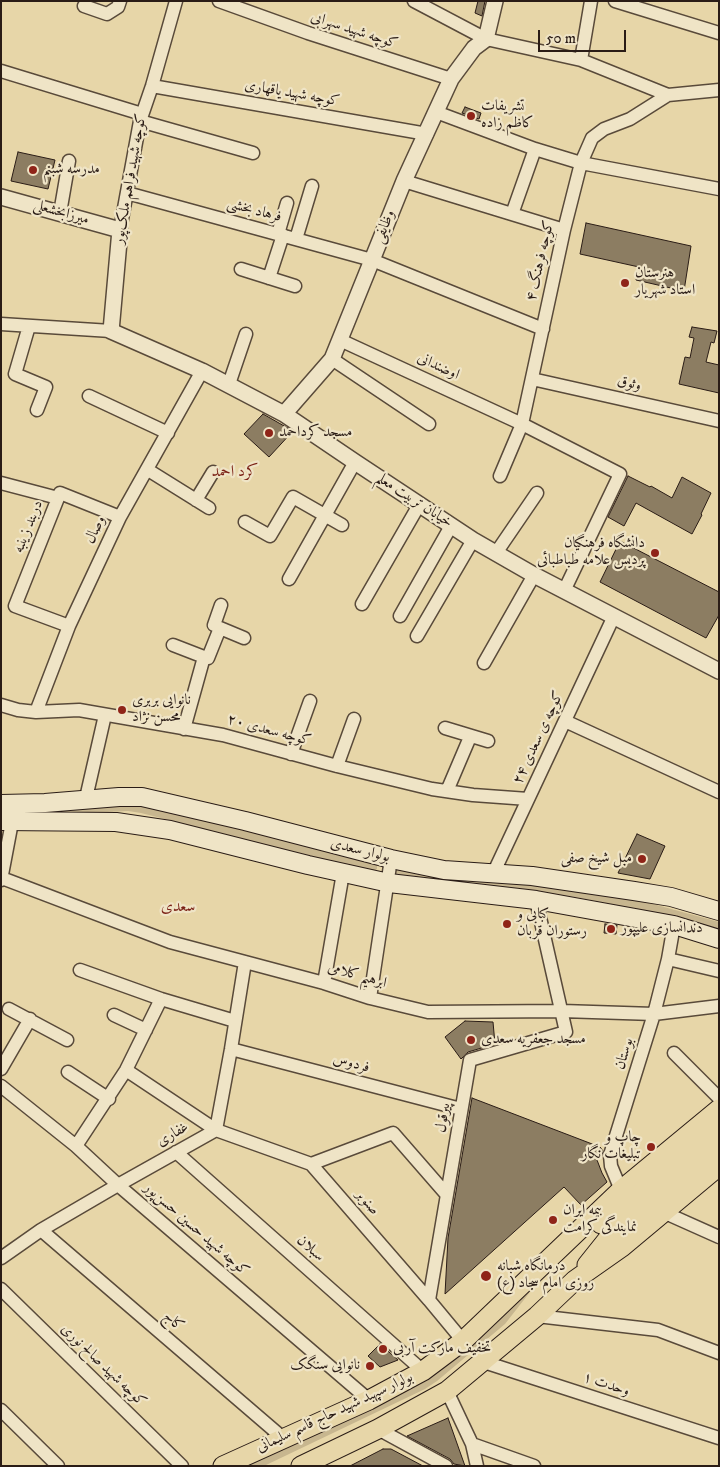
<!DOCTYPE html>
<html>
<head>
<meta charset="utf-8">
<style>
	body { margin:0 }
	#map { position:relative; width:720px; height:1467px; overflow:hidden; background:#e7d6a8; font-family:"IM FELL DW Pica",serif }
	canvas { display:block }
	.frame { position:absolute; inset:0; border:2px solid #2a1c16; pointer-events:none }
	.scale { position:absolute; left:538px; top:30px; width:88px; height:22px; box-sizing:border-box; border:2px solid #2a1c16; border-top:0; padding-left:6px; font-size:15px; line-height:18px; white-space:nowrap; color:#2a1c16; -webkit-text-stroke:4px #efe4c6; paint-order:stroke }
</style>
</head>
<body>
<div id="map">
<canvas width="720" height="1467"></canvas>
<div class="frame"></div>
<div class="scale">50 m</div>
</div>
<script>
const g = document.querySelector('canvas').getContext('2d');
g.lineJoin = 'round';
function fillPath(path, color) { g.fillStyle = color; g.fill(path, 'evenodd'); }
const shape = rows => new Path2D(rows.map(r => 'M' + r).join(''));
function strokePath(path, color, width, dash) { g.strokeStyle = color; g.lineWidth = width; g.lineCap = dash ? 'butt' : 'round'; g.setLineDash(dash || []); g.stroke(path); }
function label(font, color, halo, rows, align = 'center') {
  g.font = font + ' "IM FELL DW Pica",Amiri,serif'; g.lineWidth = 4.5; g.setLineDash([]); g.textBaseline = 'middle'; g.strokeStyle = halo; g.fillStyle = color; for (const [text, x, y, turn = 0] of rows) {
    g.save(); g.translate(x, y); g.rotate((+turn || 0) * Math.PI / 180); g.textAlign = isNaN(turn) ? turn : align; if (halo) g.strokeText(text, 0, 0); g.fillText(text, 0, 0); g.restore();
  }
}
fillPath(shape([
	[144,805,374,863,377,865,377,869,374,871,367,870,141,813,128,811,24,816,1,810],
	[403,868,573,889,653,904,719,922,719,930,652,912,575,897,397,877,395,874,395,869],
	[530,1292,505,1324,437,1381,425,1389,264,1466,242,1466,495,1318]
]), '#c7b68f');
const building = shape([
	[478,1,485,1,482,16,475,13,478,1],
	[465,107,481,113,479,119,462,113,465,107],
	[18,152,55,160,48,189,11,181,18,152],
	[586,223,691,246,684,291,636,280,639,267,580,254,586,223],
	[692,327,717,331,714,343,711,342,706,362,719,365,719,393,679,384,685,357,690,358,694,338,689,337,692,327],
	[263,414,293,431,269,457,244,434,263,414],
	[628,476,650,487,651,486,672,498,682,477,711,493,701,514,702,515,692,534,636,503,624,526,608,517,628,476],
	[620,541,719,592,719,615,706,638,600,582,620,541],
	[637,834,665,846,650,879,618,873,637,834],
	[605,924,617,925,616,934,604,933,605,924],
	[465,1021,493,1022,495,1044,468,1052,461,1059,445,1037,465,1021],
	[472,1098,600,1147,603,1151,602,1156,597,1160,602,1173,607,1182,581,1205,564,1187,445,1294,448,1238,472,1098],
	[380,1344,398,1360,380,1367,368,1356,380,1344],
	[448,1418,465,1466,454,1464,450,1459,407,1436,448,1418],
	[383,1449,391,1449,423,1466,350,1466,383,1449]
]);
fillPath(building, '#8c7d62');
strokePath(building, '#2a1c16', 1);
const minor = shape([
	[219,1,308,33,451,79],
	[414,1,486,39,581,60,668,95,719,90],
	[615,1,719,33],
	[84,6,107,14,118,7,120,1],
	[581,60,591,1],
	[1,71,142,114],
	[152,86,427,134],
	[436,112,535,149,581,163,719,189],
	[140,121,253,153],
	[404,181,564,230],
	[127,193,372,260,543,329],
	[60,213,69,161],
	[512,214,535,149],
	[120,230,140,121,152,86,176,1],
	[278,234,287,203],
	[296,239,312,186],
	[241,269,295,286],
	[269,278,283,235],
	[1,324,111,331],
	[29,326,15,374,46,387,37,410],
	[340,340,522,424,620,474,564,591],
	[332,359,429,424],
	[532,379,719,421],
	[229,384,246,334],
	[89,396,168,433],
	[148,470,209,508],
	[500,476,522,424,564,230,581,163,592,138,604,129,630,119,668,95],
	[1,483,58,498],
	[196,500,213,472],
	[245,522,270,536,293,497,342,525],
	[496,553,537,493],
	[289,579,355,462],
	[362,604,419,505],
	[400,616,451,526],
	[69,626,15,606,58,498,60,493,120,517],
	[220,628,244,638],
	[417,636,473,540],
	[173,645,204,657],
	[484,663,534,575],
	[1,705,18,710,36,712,79,710,223,735,337,766,432,789,473,795,528,799],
	[36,712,69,626,120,517,202,371],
	[565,721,719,792],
	[445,728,488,741],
	[184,729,204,657,208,658,220,628,214,625,221,605],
	[291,754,310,701],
	[337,766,354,719],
	[447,791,470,737],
	[86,798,105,715],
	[493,874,614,616],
	[2,878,170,942,324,983,370,998,428,1012,562,1011,654,1014,719,1006],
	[1,880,12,822],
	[668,959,719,971],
	[80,970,161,999,235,1021],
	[324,983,343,873],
	[370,998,391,859],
	[9,1009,67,1040],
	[114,1015,146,1030],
	[231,1049,461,1109],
	[674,1053,719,1098],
	[1,1069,30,1019],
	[126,1070,216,1130,311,1164,429,1300,463,1341],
	[68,1072,109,1099],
	[1,1086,76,1146,118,1185,369,1400],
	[76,1146,126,1070,161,999],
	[176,1152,423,1371],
	[311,1164,393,1133,447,1195],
	[621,1190,611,1166,610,1155,654,1014,668,959,674,925],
	[663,1212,719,1237],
	[41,1230,283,1438],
	[1,1258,41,1230,118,1185,216,1130,231,1049,245,962],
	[1,1289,182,1466],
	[429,1300,470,1060,566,1032,536,900],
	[537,1316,658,1330,719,1353],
	[484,1362,719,1438],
	[447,1391,472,1444,477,1466],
	[1,1410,58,1466],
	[378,1429,446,1466],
	[472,1444,534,1466]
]);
const tertiary = shape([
	[1,197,120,230,111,331,202,371,284,414,355,462,473,540,534,575,719,671],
	[284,414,332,359,404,181,451,79,474,48,486,39,495,1]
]);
const secondary = shape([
	[1,804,45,803,119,797,142,797,245,821,391,859,444,870,532,876,634,891,671,897,719,911],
	[1,821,116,822,170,830,308,865,389,883,536,900,674,925,719,939]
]);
const primary = shape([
	[601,1224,719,1130],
	[587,1265,607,1240,719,1148],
	[223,1466,369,1400,423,1371,463,1341,621,1190,719,1109],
	[301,1466,378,1429,447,1391,537,1316,575,1280,622,1247,719,1166]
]);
strokePath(minor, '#594a3a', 15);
strokePath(tertiary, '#594a3a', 18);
strokePath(secondary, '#2a1c16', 20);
strokePath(primary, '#2a1c16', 21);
strokePath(minor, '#efe4c6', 12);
strokePath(tertiary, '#efe4c6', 15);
strokePath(secondary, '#efe4c6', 18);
strokePath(primary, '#e7d6a8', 19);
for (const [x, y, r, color] of [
	[471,116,5,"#8f2418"],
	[33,170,5,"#8f2418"],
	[625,283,5,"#8f2418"],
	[269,433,5,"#8f2418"],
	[655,553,5,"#8f2418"],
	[122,710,5,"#8f2418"],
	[642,859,5,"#8f2418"],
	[507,924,5,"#8f2418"],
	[611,929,5,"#8f2418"],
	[471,1040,5,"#8f2418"],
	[651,1147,5,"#8f2418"],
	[553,1220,5,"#8f2418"],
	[486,1276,6,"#8f2418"],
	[383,1349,5,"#8f2418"],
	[370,1366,5,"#8f2418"]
]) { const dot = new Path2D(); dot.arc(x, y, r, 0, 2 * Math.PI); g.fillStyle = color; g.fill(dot); strokePath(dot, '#efe4c6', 2); }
label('15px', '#2a1c16', '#efe4c6', [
	["کوچه شهید سهرابی",354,31,18],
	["کوچه شهید یاقهاری",292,94,10],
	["کوچه شهید فراهم ملک‌پور",131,179,-80],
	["فرهاد بخشی",254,211,15],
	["میرزابخشعلی",61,213,16],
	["وظایفی",385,227,-68],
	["کوچه فرهنگ ۴",541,261,-77],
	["اوضندانی",438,367,25],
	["وثوق",629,384,13],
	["خیابان تربیت معلم",414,501,33],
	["دربند زینبه",29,527,-68],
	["وصال",96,530,-65],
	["کوچه سعدی ۲۰",269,731,15],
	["کوچه ی سعدی ۲۴",539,738,-65],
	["بولوار سعدی",360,851,14],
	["ابرهیم کلامی",357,976,16],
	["بوستان",625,1054,-73],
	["فردوس",351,1064,15],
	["پیرقول",444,1118,-81],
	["غفاری",173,1135,-29],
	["صنوبر",367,1203,49],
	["کوچه شهید حسین حسن‌پور",196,1230,41],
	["سبلان",310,1249,42],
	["کاج",173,1322,41],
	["کوچه شهید صالح نوری",103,1366,44],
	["وحدت ۱",606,1385,18],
	["بولوار سپهبد شهید حاج قاسم سلیمانی",335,1413,-25]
]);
label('15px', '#2a1c16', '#efe4c6', [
	["تشریفات",481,107],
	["کاظم زاده",481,124],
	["مدرسه شبنم",43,170],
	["هنرستان",635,274],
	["استاد شهریار",635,291],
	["مسجد کرداحمد",279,433],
	["دانشگاه فرهنگیان",645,544,"right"],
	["پردیس علامه طباطبائی",645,561,"right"],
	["نانوایی بربری",132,701],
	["محسن نژاد",132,718],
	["مبل شیخ صفی",632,859,"right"],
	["کبابی و",517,915],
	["رستوران قربان",517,932],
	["دندانسازی علیپور",621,929],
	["مسجد جعفریه سعدی",481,1040],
	["چاپ و",641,1138,"right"],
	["تبلیغات نگار",641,1155,"right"],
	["بیمه ایران",563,1211],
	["نمایندگی کرامت",563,1228],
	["درمانگاه شبانه",497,1267],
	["روزی امام سجاد (ع)",497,1284],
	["تخفیف مارکت آربی",393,1349],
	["نانوایی سنگک",360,1366,"right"]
], 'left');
label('16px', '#7a1f14', '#efe4c6', [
	["کرد احمد",235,473],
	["سعدی",178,908]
]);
</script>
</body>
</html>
